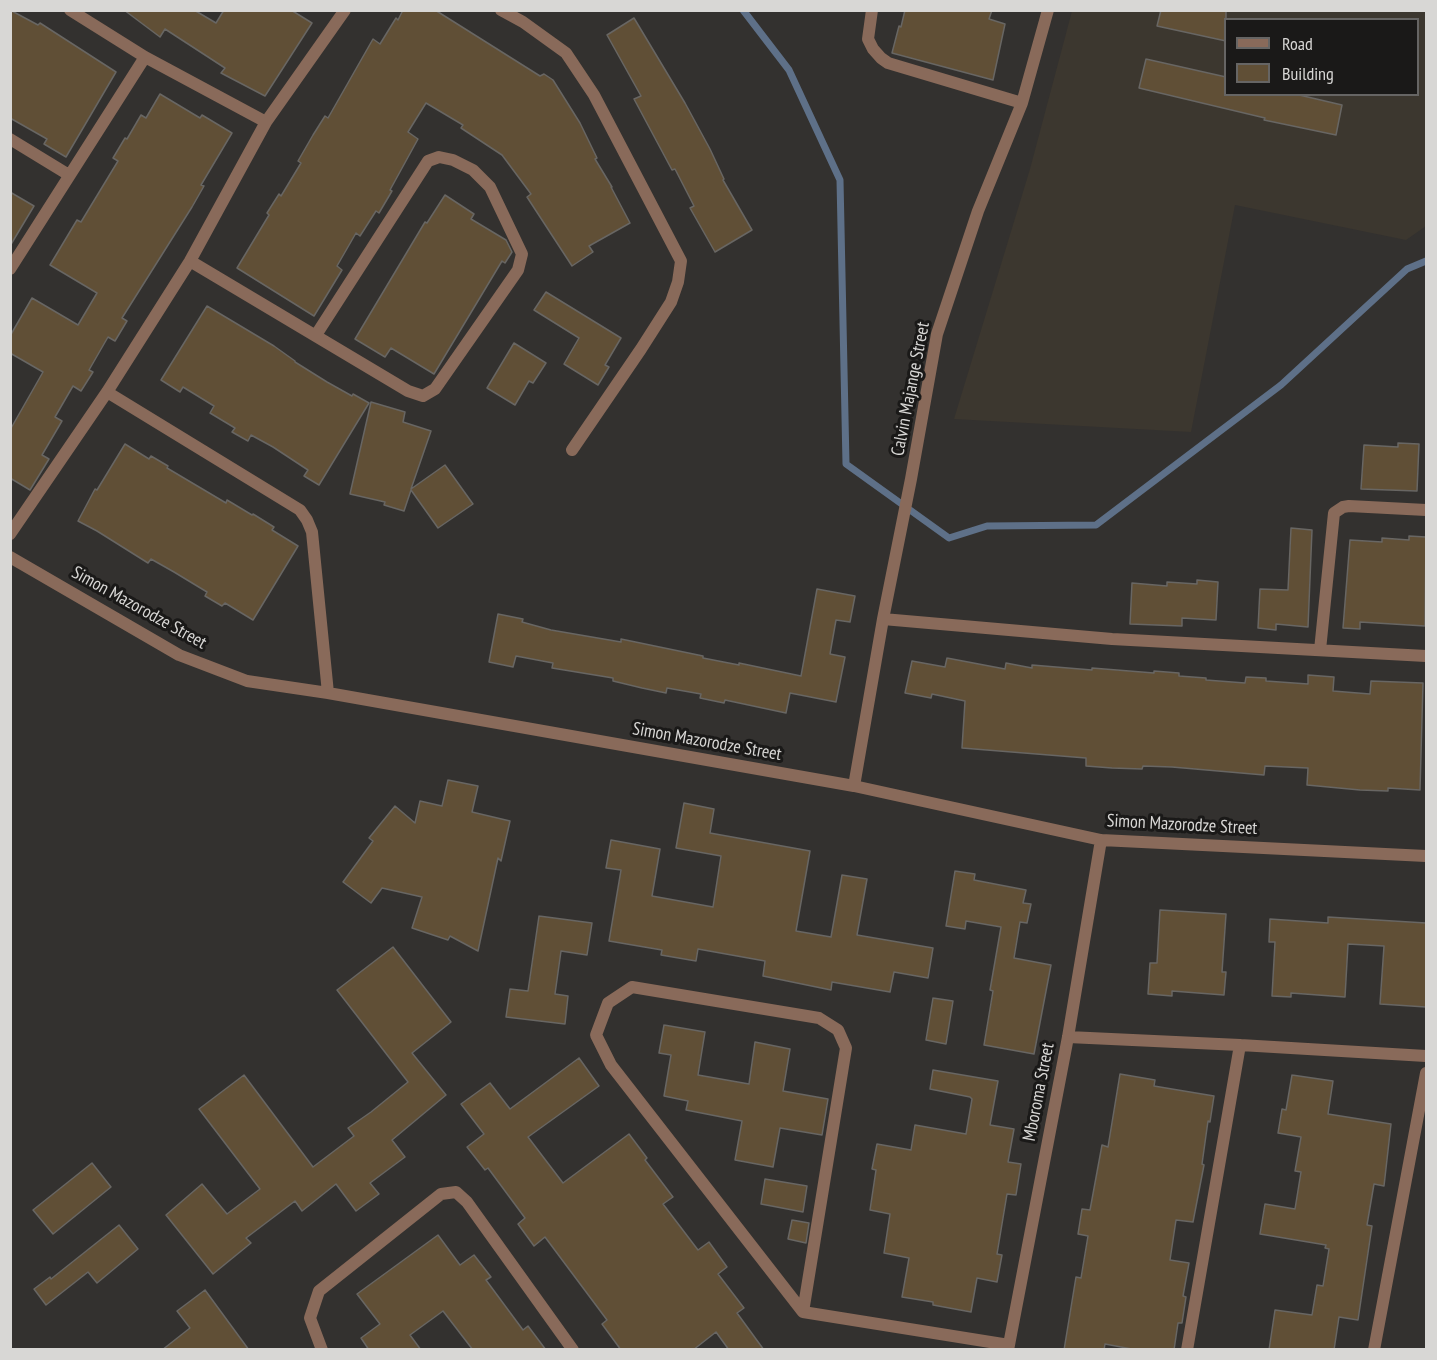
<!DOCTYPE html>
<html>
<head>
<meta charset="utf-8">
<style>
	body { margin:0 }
	#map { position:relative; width:1437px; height:1360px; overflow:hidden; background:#33312f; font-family:"PT Sans Narrow",sans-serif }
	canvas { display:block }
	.frame { position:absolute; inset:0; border:12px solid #d8d7d5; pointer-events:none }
	.legend { position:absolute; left:1224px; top:18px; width:195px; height:78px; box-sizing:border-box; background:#1a1918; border:2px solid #666564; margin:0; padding:8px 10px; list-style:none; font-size:18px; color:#d8d7d5 }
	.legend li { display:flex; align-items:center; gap:12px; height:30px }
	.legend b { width:30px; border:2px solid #666564 }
</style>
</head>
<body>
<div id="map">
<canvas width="1437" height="1360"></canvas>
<div class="frame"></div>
<ul class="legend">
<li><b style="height:8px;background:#896a5a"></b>Road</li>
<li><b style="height:16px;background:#604f36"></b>Building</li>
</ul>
</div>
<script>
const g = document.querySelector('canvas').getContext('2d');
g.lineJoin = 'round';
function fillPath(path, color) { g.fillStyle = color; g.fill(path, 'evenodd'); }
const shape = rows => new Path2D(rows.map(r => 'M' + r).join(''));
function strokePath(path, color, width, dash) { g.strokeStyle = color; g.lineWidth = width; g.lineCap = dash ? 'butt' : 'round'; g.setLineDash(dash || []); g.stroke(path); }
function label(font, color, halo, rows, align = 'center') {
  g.font = font + ' "PT Sans Narrow",sans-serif'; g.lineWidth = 6; g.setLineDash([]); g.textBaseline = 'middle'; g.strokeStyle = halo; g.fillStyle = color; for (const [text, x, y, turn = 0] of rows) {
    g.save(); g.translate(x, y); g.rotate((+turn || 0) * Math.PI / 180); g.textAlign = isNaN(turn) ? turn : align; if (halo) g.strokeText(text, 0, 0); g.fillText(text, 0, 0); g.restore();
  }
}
fillPath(shape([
	[1072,11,1426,11,1426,226,1406,240,1235,205,1191,432,954,419,1030,169],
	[1226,20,1418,20,1418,94,1226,94]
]), '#3c372f');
strokePath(shape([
	[743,10,789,70,840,180,846,464,949,538,987,526,1096,525,1281,385,1407,269,1426,261]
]), '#5e7088', 7);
const building = shape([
	[10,10,38,25,40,23,116,72,66,157,44,144,47,139,10,118,10,10],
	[124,10,194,10,216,23,224,10,291,10,312,23,265,96,221,73,225,68,165,29,160,37,124,10],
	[403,10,435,10,540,76,544,74,553,80,580,123,597,158,595,159,612,187,611,187,630,223,589,246,593,252,572,266,527,197,531,194,502,155,461,128,463,125,426,103,408,132,418,139,390,190,392,191,379,213,376,211,360,236,356,233,337,266,342,270,314,316,237,268,269,215,267,213,279,194,281,196,301,163,298,161,313,135,325,116,328,118,373,39,380,44,396,18,398,20,403,10],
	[905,10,992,10,989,19,1005,24,993,80,892,53,899,26,901,27,905,10],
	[1161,10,1226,10,1226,41,1157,26,1161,10],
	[634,18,685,103,710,149,724,179,723,180,752,230,715,252,690,208,694,206,675,169,672,170,634,99,641,96,607,35,634,18],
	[1146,59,1226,77,1226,94,1295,94,1342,105,1336,135,1264,120,1265,118,1139,88,1146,59],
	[160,94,200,118,202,115,232,133,201,185,204,186,192,207,122,318,127,321,115,341,108,337,89,370,93,372,81,391,73,386,55,417,62,421,42,455,49,459,30,490,10,478,10,430,43,372,10,353,10,336,32,298,78,325,97,293,50,265,77,220,81,222,118,161,113,158,125,138,127,139,141,115,146,118,160,94],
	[10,192,34,206,10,246,10,192],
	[445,195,474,214,471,219,506,240,512,252,505,263,502,261,434,374,391,348,385,357,355,339,425,222,427,223,445,195],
	[546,292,621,338,605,365,609,367,598,385,564,364,579,338,534,310,546,292],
	[207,306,274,346,295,361,295,362,327,382,352,396,353,394,369,403,319,485,304,476,308,470,273,447,251,435,248,441,232,432,235,428,210,413,214,406,183,387,180,392,161,380,207,306],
	[514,343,546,363,533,383,529,381,515,405,487,388,514,343],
	[371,402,405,412,403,422,431,431,411,489,445,465,473,504,438,528,411,490,404,511,384,505,385,502,350,494,371,402],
	[1398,443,1419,444,1417,491,1361,489,1364,445,1398,447,1398,443],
	[125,444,149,459,151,456,168,466,167,468,226,503,227,500,252,515,253,514,274,527,272,530,298,546,253,620,225,603,222,606,205,596,207,592,174,572,151,559,148,563,97,531,78,521,95,489,97,490,125,444],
	[1291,528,1312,530,1308,627,1276,624,1276,630,1258,628,1260,589,1288,590,1291,528],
	[1409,536,1426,537,1425,626,1360,622,1360,629,1343,628,1350,540,1382,542,1382,538,1409,540,1409,536],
	[1197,580,1218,582,1216,620,1182,618,1182,626,1130,624,1132,583,1167,586,1167,582,1197,584,1197,580],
	[817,589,855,596,850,622,836,620,830,654,845,657,836,702,790,693,786,713,725,700,724,703,700,698,701,694,667,688,666,693,642,688,613,681,613,678,552,668,553,663,516,656,513,667,489,662,498,614,523,619,522,622,551,630,621,642,621,639,703,656,703,658,739,665,739,663,801,676,817,589],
	[947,658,1005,669,1006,663,1032,668,1032,665,1092,670,1092,668,1154,673,1154,671,1179,673,1179,676,1206,678,1206,680,1245,683,1246,677,1266,678,1266,681,1308,684,1308,675,1334,677,1333,691,1370,694,1371,681,1423,683,1420,790,1388,788,1388,791,1360,790,1307,785,1308,768,1265,766,1264,775,1172,767,1143,766,1142,769,1112,768,1086,766,1086,758,962,748,965,701,932,694,931,698,905,693,912,661,945,667,947,658],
	[448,780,478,786,472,812,510,821,501,861,498,858,478,951,450,936,448,940,412,928,422,897,382,888,371,903,343,882,373,841,369,838,395,806,415,823,420,801,442,806,448,780],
	[684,803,714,809,710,833,810,851,796,931,831,937,842,875,867,879,857,935,933,948,928,978,894,972,890,992,832,982,831,990,763,976,765,961,698,949,696,961,661,955,662,950,609,941,621,870,606,868,611,840,660,849,652,896,713,907,721,856,676,848,684,803],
	[955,871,975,874,974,880,1026,890,1023,903,1031,904,1027,923,1020,922,1014,958,1051,965,1034,1054,984,1045,993,991,990,990,1001,927,966,921,965,929,946,926,955,871],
	[1160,910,1226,914,1222,972,1226,972,1224,995,1172,991,1172,996,1148,994,1150,963,1157,963,1160,910],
	[539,916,592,923,587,955,561,951,555,994,568,996,565,1024,506,1017,510,989,528,991,539,916],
	[1328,917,1426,923,1426,1007,1380,1004,1384,946,1348,944,1345,997,1291,993,1291,997,1272,996,1275,942,1269,942,1270,919,1328,923,1328,917],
	[393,947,451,1022,412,1053,446,1095,392,1140,405,1157,370,1183,379,1194,356,1211,336,1184,302,1211,295,1201,246,1238,251,1243,213,1274,166,1215,202,1184,227,1214,260,1189,199,1109,244,1075,313,1167,354,1136,348,1128,371,1112,408,1082,337,990,393,947],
	[933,998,953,1001,946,1044,926,1040,933,998],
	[664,1025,705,1032,698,1075,749,1084,755,1042,790,1049,783,1091,828,1099,822,1135,780,1128,773,1167,735,1160,742,1121,686,1110,688,1101,664,1096,671,1055,659,1053,664,1025],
	[579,1058,599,1086,528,1137,563,1183,629,1134,647,1158,645,1160,673,1197,663,1204,698,1250,709,1242,727,1267,718,1274,744,1308,737,1313,764,1350,729,1350,716,1332,693,1350,621,1350,602,1324,607,1320,545,1237,534,1246,518,1224,525,1218,488,1168,485,1170,467,1147,484,1134,461,1104,490,1083,510,1109,579,1058],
	[933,1070,998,1081,990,1125,1014,1129,1008,1162,1021,1164,1016,1195,1007,1194,997,1254,1002,1255,997,1282,977,1278,971,1312,933,1305,933,1302,902,1297,909,1258,884,1253,890,1214,870,1210,876,1170,872,1169,877,1144,911,1150,915,1125,966,1134,972,1099,970,1097,930,1089,933,1070],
	[1120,1074,1155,1080,1154,1086,1214,1096,1210,1122,1208,1121,1202,1164,1204,1165,1193,1222,1176,1220,1170,1260,1189,1263,1183,1296,1186,1297,1182,1323,1178,1323,1174,1350,1137,1350,1105,1344,1104,1350,1064,1350,1076,1277,1081,1278,1088,1236,1078,1234,1082,1209,1090,1210,1102,1145,1108,1147,1120,1074],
	[1292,1075,1333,1081,1328,1114,1391,1124,1384,1186,1374,1184,1367,1225,1372,1226,1358,1320,1339,1317,1334,1350,1269,1350,1275,1310,1312,1315,1317,1285,1323,1286,1329,1249,1325,1248,1326,1245,1260,1234,1265,1204,1295,1209,1301,1172,1295,1171,1301,1137,1278,1133,1282,1109,1286,1110,1292,1075],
	[92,1163,111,1187,53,1234,33,1210,92,1163],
	[765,1179,807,1186,803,1212,761,1204,765,1179],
	[792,1220,809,1223,806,1243,788,1239,792,1220],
	[119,1225,138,1249,97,1283,88,1272,46,1305,34,1289,50,1277,51,1279,119,1225],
	[438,1235,460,1265,474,1255,491,1277,486,1280,523,1330,528,1326,546,1350,473,1350,443,1311,410,1335,421,1350,369,1350,361,1338,380,1324,357,1294,438,1235],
	[205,1290,249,1350,162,1350,190,1328,177,1311,205,1290]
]);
fillPath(building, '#604f36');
strokePath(building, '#686663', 1.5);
strokePath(shape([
	[70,10,145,57,266,122],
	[501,10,523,22,566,53,594,95,681,261,678,282,671,302,641,349,572,450],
	[872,10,868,39,873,49,881,58,888,63,1022,103],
	[10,139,69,175],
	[190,261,408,391,423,396,435,389,518,270,522,254,490,187,473,170,453,160,439,157,428,161,316,335],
	[10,269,145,57],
	[107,392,300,510,307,520,312,532,328,693],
	[10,534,107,392,190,261,266,122,345,10],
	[10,557,179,655,247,681,328,693,854,786,1101,840,1426,856],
	[883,619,1112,639,1426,656],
	[1320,650,1334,513,1343,507,1349,506,1426,510],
	[854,786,883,619,911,479,937,334,978,211,1022,103,1048,10],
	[1068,1037,1240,1045,1426,1056],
	[803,1312,611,1065,596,1035,608,1003,632,987,819,1018,838,1030,846,1048,803,1312,1009,1345],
	[322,1350,310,1318,319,1291,441,1194,456,1192,467,1202,573,1350],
	[1008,1350,1068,1037,1101,840],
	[1187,1350,1240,1045],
	[1374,1350,1426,1073]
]), '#896a5a', 12);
label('18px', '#d8d7d5', '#1a1918', [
	["Calvin Majange Street",911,389,-79],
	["Simon Mazorodze Street",139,608,29],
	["Simon Mazorodze Street",707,742,10],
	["Simon Mazorodze Street",1182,825,3],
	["Mboroma Street",1039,1092,-79]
]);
</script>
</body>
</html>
